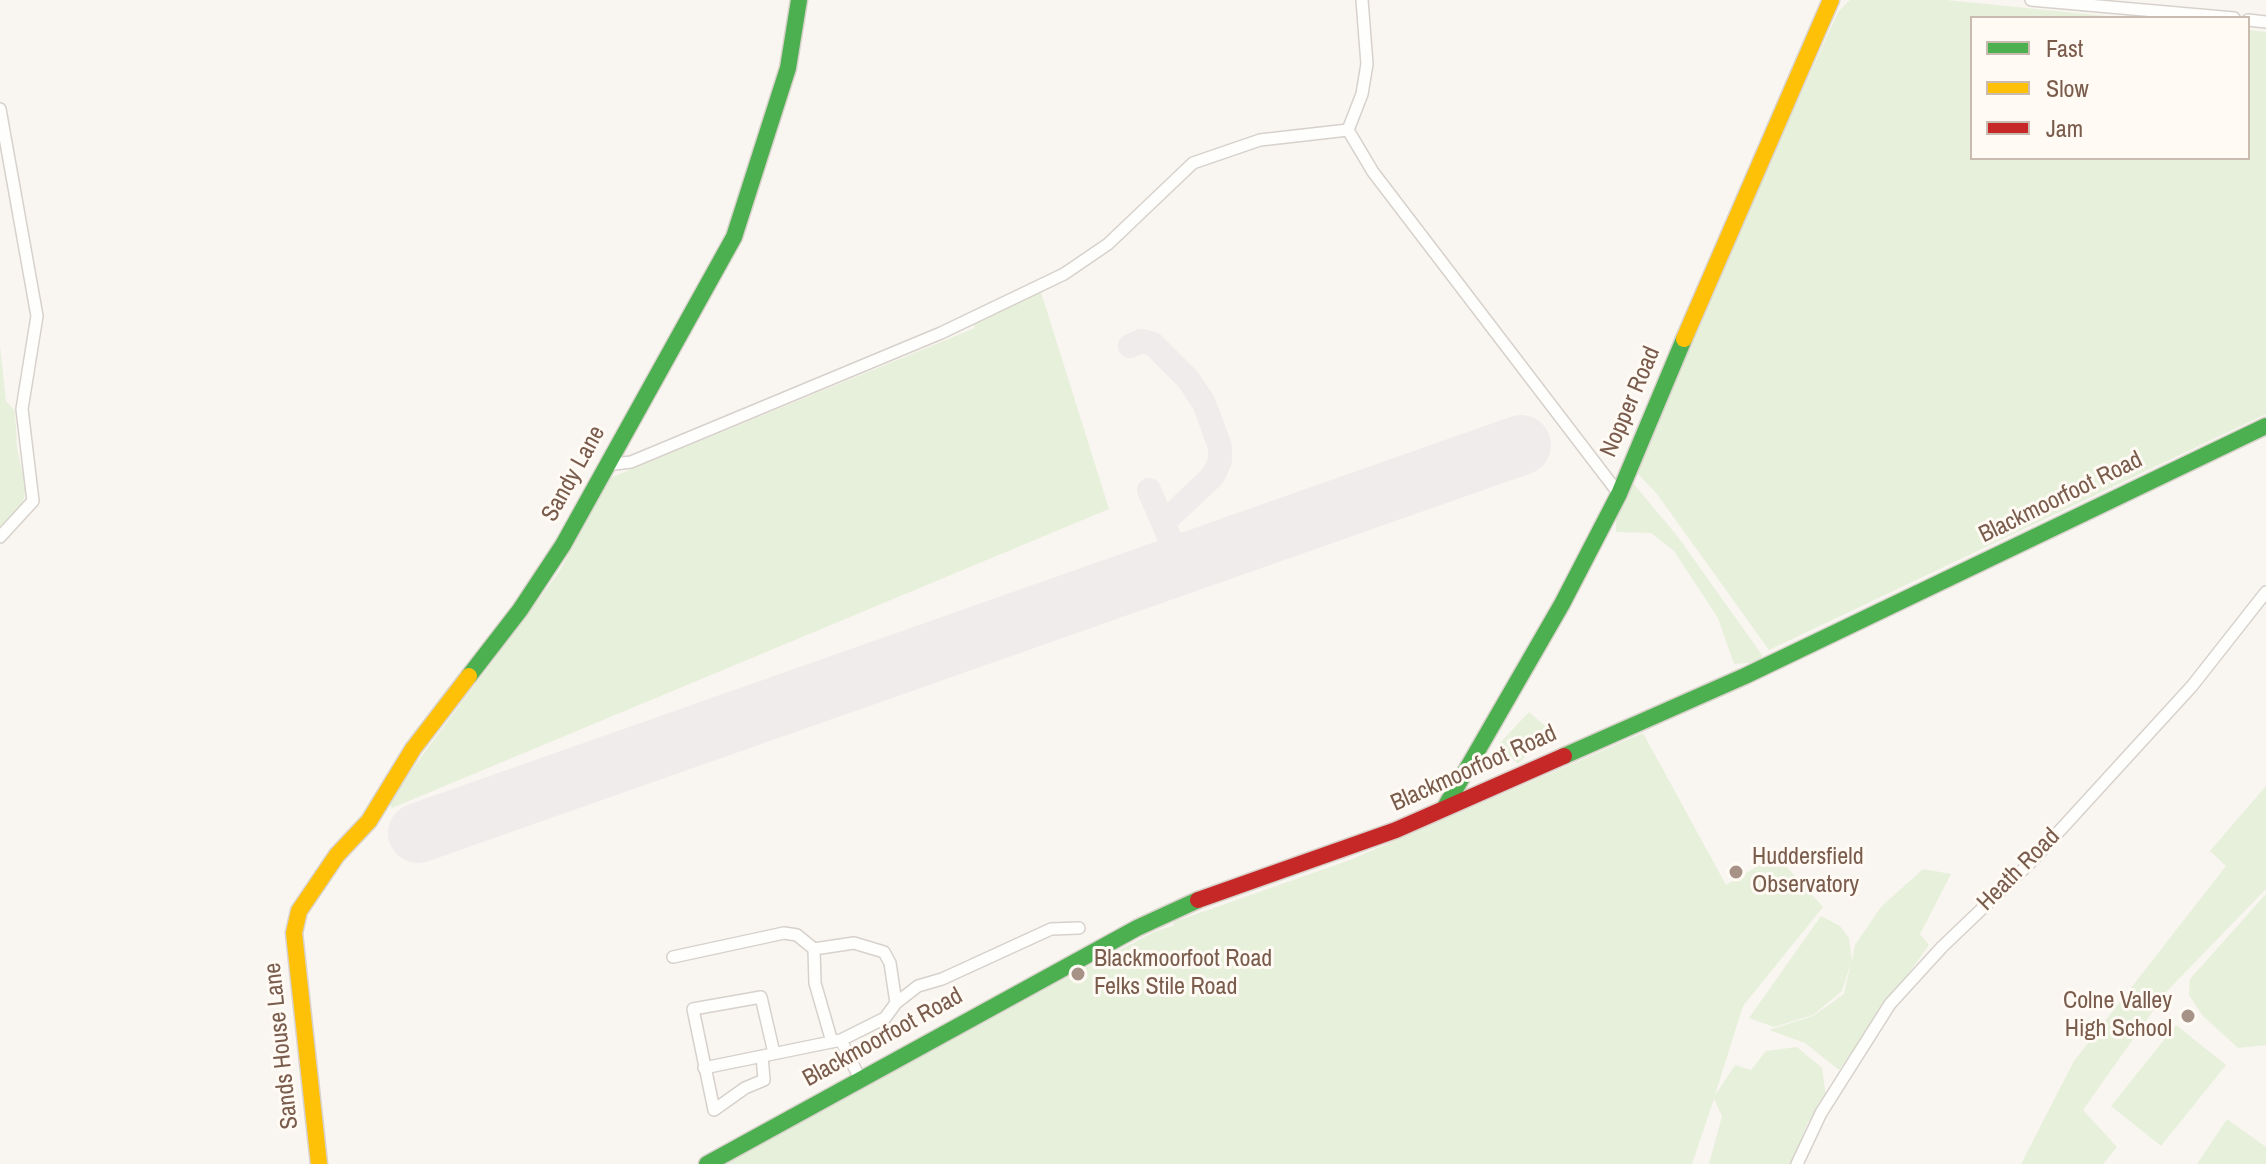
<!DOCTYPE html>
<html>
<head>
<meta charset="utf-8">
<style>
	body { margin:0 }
	#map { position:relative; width:2266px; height:1164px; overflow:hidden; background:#f9f5f0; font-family:"Archivo Narrow",sans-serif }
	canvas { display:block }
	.legend { position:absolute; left:1970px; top:16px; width:280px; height:144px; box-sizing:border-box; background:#fffaf3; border:2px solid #cabbb1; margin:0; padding:10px 14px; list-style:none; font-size:24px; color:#7a5c4d }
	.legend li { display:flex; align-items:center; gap:16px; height:40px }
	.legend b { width:40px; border:2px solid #cabbb1 }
</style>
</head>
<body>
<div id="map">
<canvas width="2266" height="1164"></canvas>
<ul class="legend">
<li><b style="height:10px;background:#4caf50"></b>Fast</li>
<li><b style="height:10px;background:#ffc107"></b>Slow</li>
<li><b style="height:10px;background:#c62828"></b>Jam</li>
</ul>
</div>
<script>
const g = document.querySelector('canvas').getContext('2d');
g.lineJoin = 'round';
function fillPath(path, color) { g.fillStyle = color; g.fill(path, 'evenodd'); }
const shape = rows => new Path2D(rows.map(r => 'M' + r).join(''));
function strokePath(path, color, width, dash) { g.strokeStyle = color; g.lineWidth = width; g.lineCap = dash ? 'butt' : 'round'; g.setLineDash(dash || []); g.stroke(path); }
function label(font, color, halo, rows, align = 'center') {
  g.font = font + ' "Archivo Narrow",sans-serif'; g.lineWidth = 6; g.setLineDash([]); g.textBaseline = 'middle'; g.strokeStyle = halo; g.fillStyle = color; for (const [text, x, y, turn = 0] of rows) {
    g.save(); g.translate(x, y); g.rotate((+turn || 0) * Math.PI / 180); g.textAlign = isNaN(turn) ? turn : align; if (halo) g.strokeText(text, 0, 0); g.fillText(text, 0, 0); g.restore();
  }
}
fillPath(shape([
	[1850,0,1946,0,2126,18,1972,18,1972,158,2248,158,2248,30,2266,32,2266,414,1769,650,1657,494,1637,473,1744,218,1838,12],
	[1041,292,1109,509,392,808,389,804,415,765,559,572,610,478,975,328,973,324],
	[0,346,6,401,15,411,17,448,26,488,23,502,0,530],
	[1633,483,1678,537,1762,655,1759,662,1734,664,1718,618,1674,551,1651,533,1616,532,1616,518],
	[1529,712,1550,730,1518,764,1498,745],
	[1643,733,1726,885,1776,855,1823,907,1743,1006,1715,1095,1735,1065,1751,1070,1766,1051,1797,1047,1822,1068,1826,1097,1807,1124,1792,1164,1709,1164,1722,1116,1714,1099,1692,1164,726,1164,1053,985,1156,931,1173,926,1174,922,1350,860],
	[2266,786,2266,889,2167,991,2083,1110,2117,1147,2103,1164,2021,1164,2074,1061,2226,866,2210,851],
	[1923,869,1951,874,1920,934,1929,945,1839,1070,1805,1043,1769,1030,1813,1016,1844,994,1851,962,1842,991,1813,1015,1774,1027,1749,1018,1821,916,1840,926,1849,938,1852,961,1855,945,1881,907],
	[2266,894,2266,1045,2238,1048,2203,1016,2189,995,2190,979],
	[2176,1025,2226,1065,2161,1146,2111,1106],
	[2227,1119,2266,1147,2266,1164,2197,1164]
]), '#e7f0db');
strokePath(shape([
	[1130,346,1141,341,1153,344,1188,379,1204,403,1220,447,1220,461,1213,476,1164,522],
	[1138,579,1166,551,1170,539,1149,490]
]), '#f0ecec', 24);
strokePath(shape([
	[418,833,1521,445]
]), '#f0ecec', 60);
const street = shape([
	[2031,0,2234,18],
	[2248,20,2266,22],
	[0,109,37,316,22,409,33,501,0,537],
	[1348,130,1373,172,1619,494],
	[1348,130,1362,94,1367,64,1362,0],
	[606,465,631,462,941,333,1064,274,1108,244,1193,163,1260,140,1348,130],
	[814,949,854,943,884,952,890,963,896,1003],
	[814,949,815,983,832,1042],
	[673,957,784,933,797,935,814,949],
	[841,1040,859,1077],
	[762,1056,764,1080,745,1088,714,1110,693,1009,761,997,774,1053],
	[704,1068,841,1040,885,1018,896,1003,918,986,942,979,1051,929,1079,928],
	[1797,1164,1821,1113,1890,1004,1942,947,2032,861,2192,686,2266,592]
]);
const fast = shape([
	[469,676,520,610,563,545,734,237,788,68,799,0],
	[1564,756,1745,676,2266,426],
	[1445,807,1562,604,1619,494,1684,339],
	[707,1164,1137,928,1198,900]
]);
const slow = shape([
	[1684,339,1831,0],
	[319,1164,294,933,299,911,337,855,369,821,413,749,469,676]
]);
const jam = shape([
	[1198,900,1396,830,1564,756]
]);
strokePath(street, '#d7d1cb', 14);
strokePath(fast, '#d9d2cb', 19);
strokePath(slow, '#d9d2cb', 19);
strokePath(jam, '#d9d2cb', 19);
strokePath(street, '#fefefd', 11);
strokePath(fast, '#4caf50', 16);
strokePath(slow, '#ffc107', 16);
strokePath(jam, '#c62828', 16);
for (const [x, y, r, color] of [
	[1736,872,8,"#a69286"],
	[1078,974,8,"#a69286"],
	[2188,1016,8,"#a69286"]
]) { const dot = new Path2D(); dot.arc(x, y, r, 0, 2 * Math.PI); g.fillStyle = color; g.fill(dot); strokePath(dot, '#fffaf3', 3); }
label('24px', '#7a5c4d', '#fffaf3', [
	["Nopper Road",1631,402,-67],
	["Sandy Lane",574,474,-61],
	["Blackmoorfoot Road",2061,498,-26],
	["Blackmoorfoot Road",1474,769,-24],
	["Heath Road",2019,870,-45],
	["Blackmoorfoot Road",883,1038,-29],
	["Sands House Lane",282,1046,-96]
]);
label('24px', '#7a5c4d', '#fffaf3', [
	["Huddersfield",1752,858],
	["Observatory",1752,886],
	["Blackmoorfoot Road",1094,960],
	["Felks Stile Road",1094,988],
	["Colne Valley",2172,1002,"right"],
	["High School",2172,1030,"right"]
], 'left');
</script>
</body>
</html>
